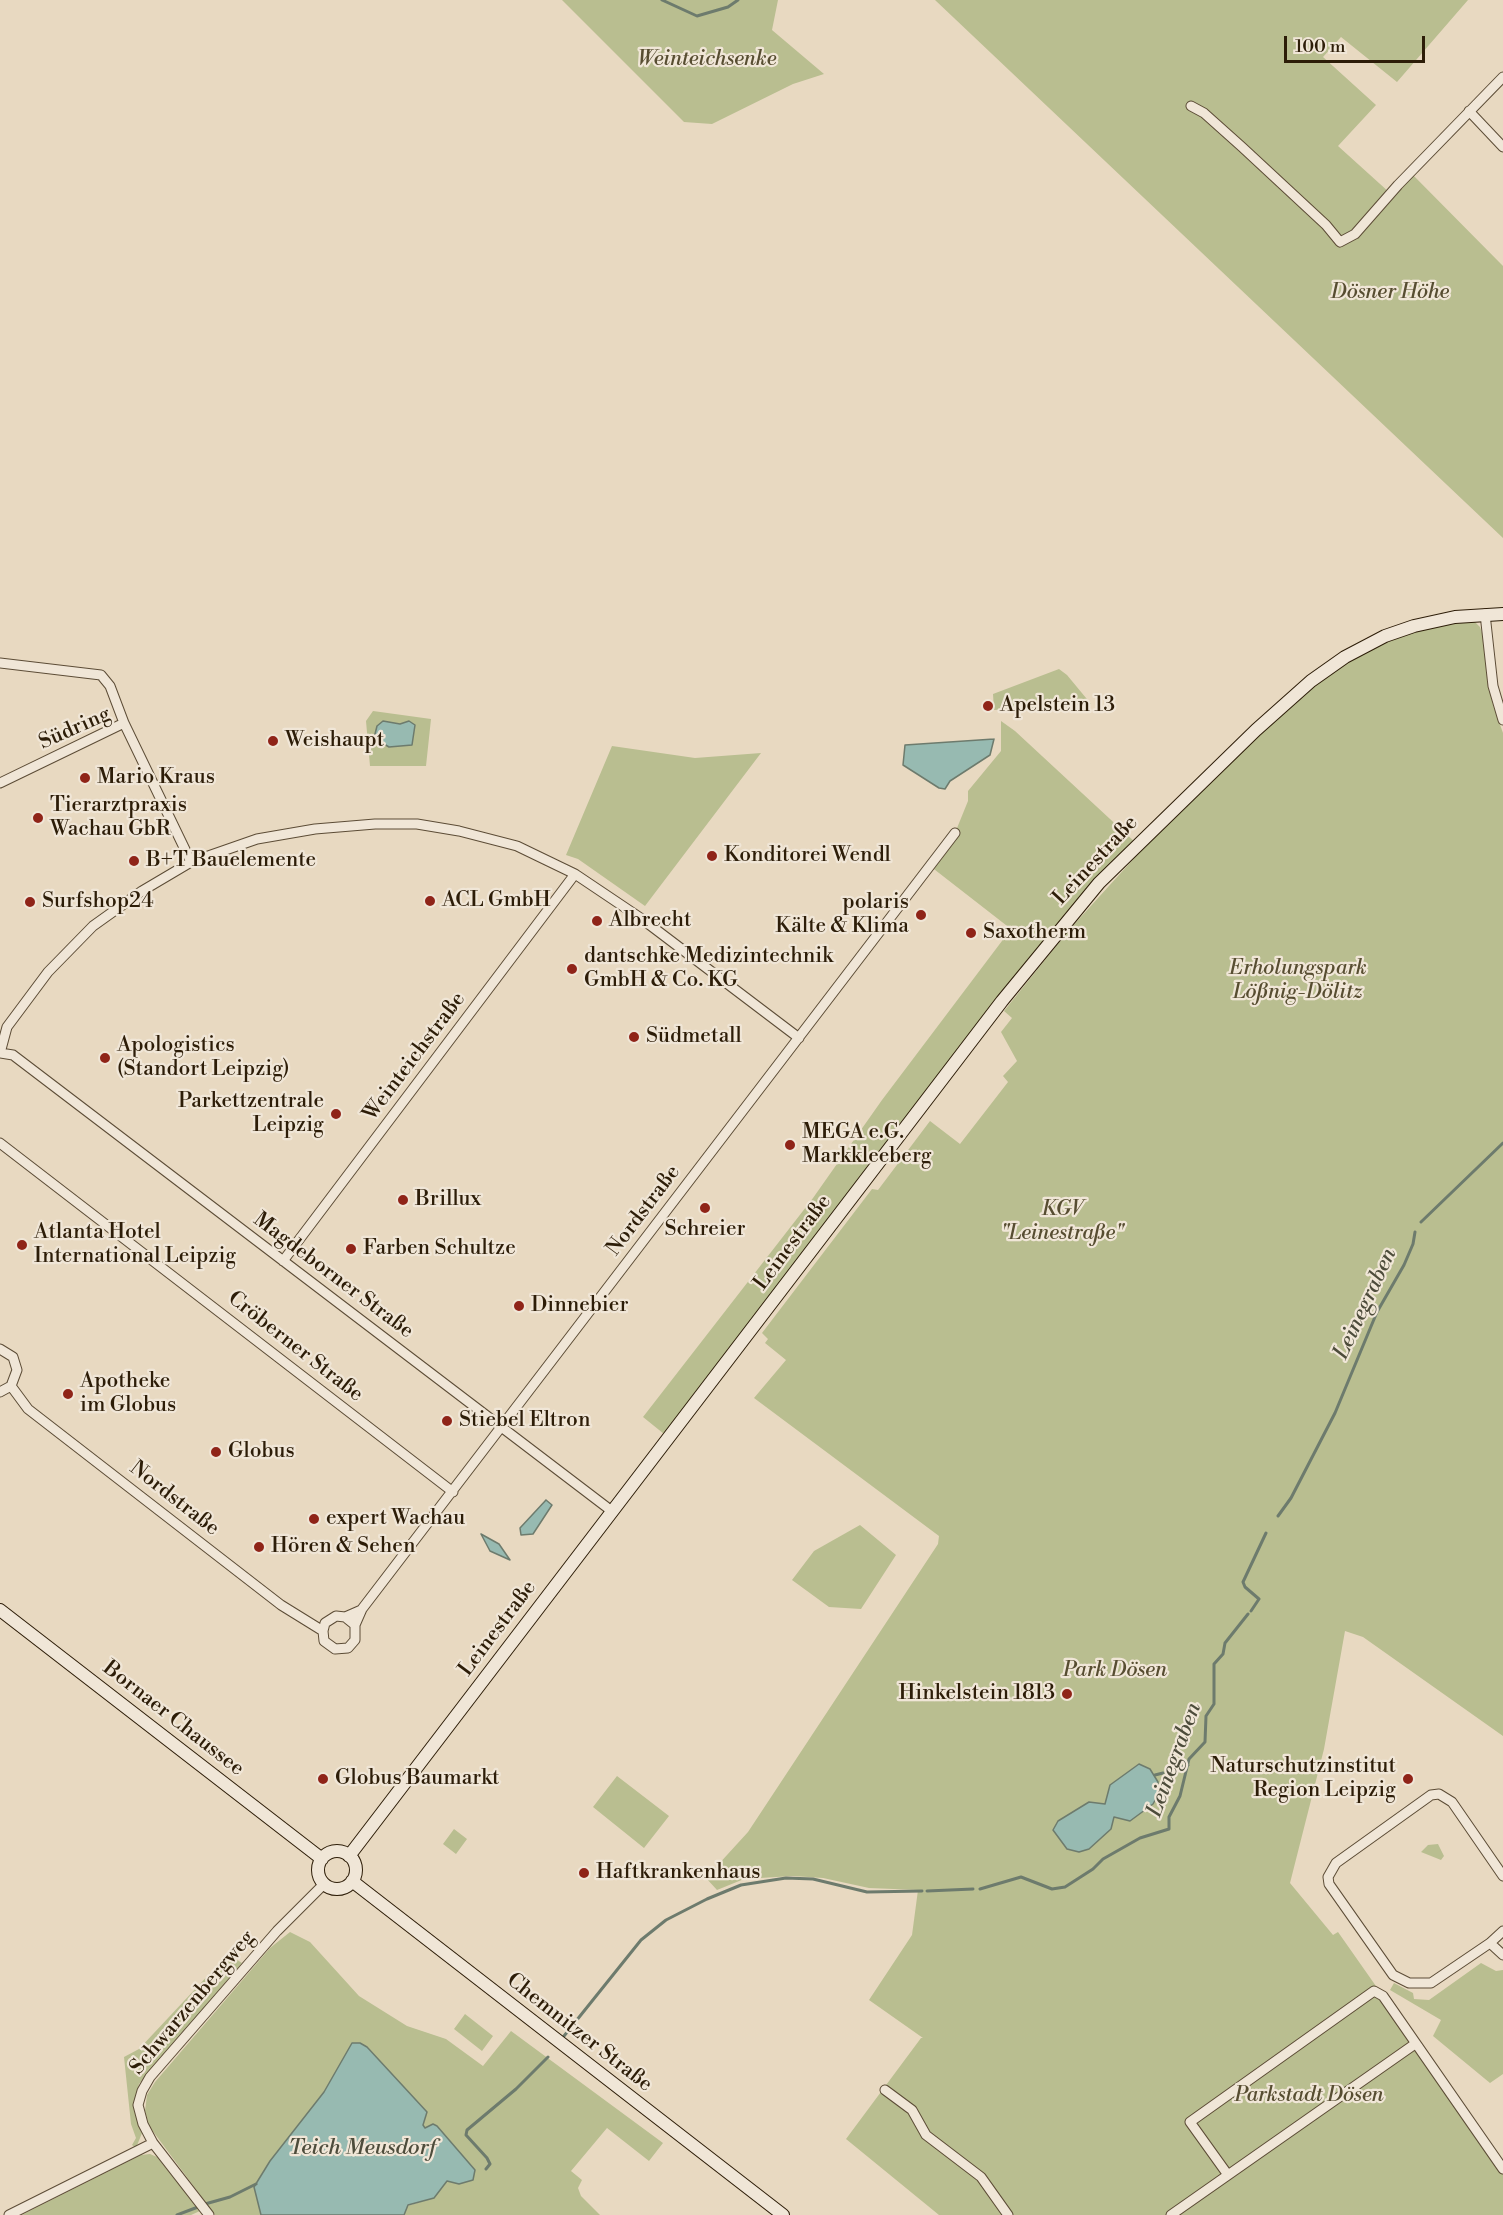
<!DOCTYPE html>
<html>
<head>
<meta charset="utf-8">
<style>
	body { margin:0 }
	#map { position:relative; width:1503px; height:2215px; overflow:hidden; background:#e8d9c1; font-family:"Libre Bodoni",serif }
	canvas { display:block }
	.scale { position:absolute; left:1284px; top:36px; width:141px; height:27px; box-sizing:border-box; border:3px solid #2d1d08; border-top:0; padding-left:8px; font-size:18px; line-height:21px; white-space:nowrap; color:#2d1d08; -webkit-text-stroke:4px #f0e6d7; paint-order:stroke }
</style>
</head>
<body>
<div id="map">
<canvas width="1503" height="2215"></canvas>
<div class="scale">100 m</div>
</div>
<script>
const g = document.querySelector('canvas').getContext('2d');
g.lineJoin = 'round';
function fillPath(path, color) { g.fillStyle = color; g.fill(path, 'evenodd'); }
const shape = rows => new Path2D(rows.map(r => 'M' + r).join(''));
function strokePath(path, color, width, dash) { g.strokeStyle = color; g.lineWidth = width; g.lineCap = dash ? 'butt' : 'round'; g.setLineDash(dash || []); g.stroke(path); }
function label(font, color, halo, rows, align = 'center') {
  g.font = font + ' "Libre Bodoni",serif'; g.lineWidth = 4.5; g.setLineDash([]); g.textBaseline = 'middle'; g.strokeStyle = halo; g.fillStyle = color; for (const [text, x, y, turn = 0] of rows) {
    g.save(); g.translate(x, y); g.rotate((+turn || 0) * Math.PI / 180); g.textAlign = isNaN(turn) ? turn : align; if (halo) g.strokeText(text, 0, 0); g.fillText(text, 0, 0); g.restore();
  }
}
fillPath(shape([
	[562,0,778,0,772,30,824,74,793,84,712,124,684,122],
	[935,0,1468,0,1397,82,1341,37,1323,57,1376,105,1338,146,1390,193,1410,172,1503,266,1503,538],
	[1474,621,1480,627,1483,636,1493,705,1503,733,1503,1736,1363,1637,1345,1631,1324,1749,1290,1883,1333,1935,1338,1932,1503,2167,1503,2215,939,2215,846,2139,921,2038,923,2038,869,2000,912,1935,918,1890,869,1888,823,1878,793,1876,744,1879,717,1890,706,1878,748,1832,938,1544,939,1536,754,1398,786,1360,765,1343,768,1339,762,1333,872,1189,878,1190,930,1121,960,1144,1008,1082,1003,1076,1017,1061,1001,1032,1012,1018,1004,1011,1069,930,1148,843,1267,728,1335,669,1374,646,1422,629],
	[1059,669,1067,675,1091,704,994,710,993,694],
	[373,711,431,719,426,766,370,766,366,721],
	[1001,721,1015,731,1137,844,1099,883,669,1438,643,1417,813,1198,882,1100,1011,929,930,866,955,833,968,801,968,791,1001,751],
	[612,746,695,758,761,753,645,906,578,859,566,855],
	[860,1525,896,1555,861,1609,829,1607,792,1580,814,1551],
	[617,1776,669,1816,644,1848,593,1807],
	[454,1829,467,1839,456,1854,443,1844],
	[1438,1844,1444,1856,1441,1860,1421,1852,1428,1845],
	[290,1932,310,1942,359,1996,407,2026,446,2039,483,2066,511,2031,663,2143,649,2161,607,2128,571,2171,582,2180,578,2188,581,2196,600,2215,404,2215,407,2206,434,2198,447,2181,459,2184,475,2170,437,2126,425,2128,423,2125,427,2112,367,2047,360,2043,353,2043,324,2092,270,2161,254,2187,261,2215,215,2215,149,2126,145,2111,147,2095,155,2082,270,1948],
	[228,1954,242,1963,139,2084,134,2108,142,2133,136,2148,132,2145,136,2138,131,2124,124,2057,139,2049],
	[1481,1963,1496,1971,1503,1970,1503,2074,1490,2083,1433,2036,1441,2020,1390,1990,1394,1983,1413,1993,1414,1999,1429,2000],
	[465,2014,493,2036,482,2051,454,2029],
	[150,2154,157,2157,200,2211,191,2215,21,2215,141,2155]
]), '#b9be90');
const water = shape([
	[383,721,400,724,409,721,415,725,412,745,389,747,374,738,377,726,383,721],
	[994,739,990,755,950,781,945,789,939,788,903,765,905,745,994,739],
	[546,1500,552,1505,533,1534,521,1535,520,1528,546,1500],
	[481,1534,499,1544,510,1560,490,1551,481,1534],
	[1139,1764,1150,1769,1158,1782,1158,1795,1153,1804,1130,1821,1114,1817,1111,1829,1089,1849,1079,1852,1067,1849,1053,1830,1058,1821,1089,1802,1105,1804,1110,1785,1139,1764],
	[352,2043,360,2043,367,2047,427,2112,423,2125,425,2128,433,2124,437,2126,475,2170,473,2180,459,2184,447,2181,434,2198,408,2205,404,2215,261,2215,254,2187,270,2161,324,2092,352,2043]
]);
fillPath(water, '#97bab1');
strokePath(water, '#6d7b6d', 1.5);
strokePath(shape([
	[662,0,697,16,728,7,738,0],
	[1421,1222,1503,1143],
	[1278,1516,1291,1498,1335,1413,1377,1312,1404,1265,1413,1244,1415,1232],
	[1251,1611,1259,1599,1245,1587,1243,1582,1266,1533],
	[1167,1773,1188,1765],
	[1155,1775,1163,1773],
	[980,1889,1021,1877,1052,1889,1065,1887,1093,1869,1103,1859,1140,1838,1169,1829,1169,1817,1180,1796,1189,1759,1205,1742,1206,1716,1214,1704,1214,1664,1223,1654,1225,1643,1248,1614],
	[927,1891,973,1889],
	[564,2036,641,1940,666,1920,707,1899,741,1885,786,1878,813,1879,867,1892,922,1891],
	[486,2169,490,2164,487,2158,466,2135,467,2130,516,2089,548,2057],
	[205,2204,230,2197,256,2184],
	[177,2215,198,2207]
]), '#6d7b6d', 3);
const minor = shape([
	[1191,106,1204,113,1242,147,1326,225,1340,242,1355,234,1398,185,1503,77],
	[1469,111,1503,147],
	[1485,614,1493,686,1503,720],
	[0,663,101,675,110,686,124,723],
	[0,783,124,723,191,862],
	[0,1053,7,1027,48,972,93,926,142,891,191,862,257,839,315,829,375,824,417,824,459,831,517,846,575,874,642,919,799,1038],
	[0,1053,13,1055,613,1512],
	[0,1143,453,1492],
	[283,1261,575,874],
	[0,1349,13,1357,17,1370,11,1386,0,1392],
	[11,1386,28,1409,281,1605,323,1631],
	[345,1617,355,1625,355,1640,348,1648,335,1649,324,1641,323,1631,325,1623,336,1616,345,1617,361,1610],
	[355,1625,362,1609,955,833],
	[1503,1876,1452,1802,1439,1794,1431,1795,1336,1863,1328,1877,1329,1884,1393,1975,1409,1983,1431,1983,1490,1943,1503,1931],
	[1490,1943,1503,1955],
	[885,2090,912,2110,926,2135,981,2177,1008,2215],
	[1228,2175,1190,2122,1374,1991,1383,1996,1503,2169],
	[9,2215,153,2143],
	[209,2215,153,2143,143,2124,138,2105,142,2091,150,2077,277,1931,324,1884],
	[1171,2215,1415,2044]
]);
const secondary = shape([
	[0,1610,322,1859],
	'318 1870a19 19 0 1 1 38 0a19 19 0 1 1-38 0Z',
	[349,1856,1002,1001,1099,883,1256,730,1311,681,1345,657,1385,636,1414,626,1455,617,1503,614],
	[352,1881,783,2215]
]);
strokePath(minor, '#5c4c36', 11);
strokePath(secondary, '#2d1d08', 14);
strokePath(minor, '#f0e6d7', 9);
strokePath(secondary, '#f0e6d7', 12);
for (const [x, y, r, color] of [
	[988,706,6,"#8f2418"],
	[273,741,6,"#8f2418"],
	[85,778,6,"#8f2418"],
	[38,818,6,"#8f2418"],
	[712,856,6,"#8f2418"],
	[134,861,6,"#8f2418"],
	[430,901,6,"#8f2418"],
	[30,902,6,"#8f2418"],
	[921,915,6,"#8f2418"],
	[597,921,6,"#8f2418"],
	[971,933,6,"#8f2418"],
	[572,969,6,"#8f2418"],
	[634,1037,6,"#8f2418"],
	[105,1058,6,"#8f2418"],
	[336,1114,6,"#8f2418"],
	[790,1145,6,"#8f2418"],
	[403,1200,6,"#8f2418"],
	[705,1208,6,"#8f2418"],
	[22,1245,6,"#8f2418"],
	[351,1249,6,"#8f2418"],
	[519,1306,6,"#8f2418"],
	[68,1394,6,"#8f2418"],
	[447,1421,6,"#8f2418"],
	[216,1452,6,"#8f2418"],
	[314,1519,6,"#8f2418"],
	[259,1547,6,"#8f2418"],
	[1067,1694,6,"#8f2418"],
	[323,1779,6,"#8f2418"],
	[1408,1779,6,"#8f2418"],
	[584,1873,6,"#8f2418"]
]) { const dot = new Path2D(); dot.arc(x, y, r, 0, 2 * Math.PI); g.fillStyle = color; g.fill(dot); strokePath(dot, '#f0e6d7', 2); }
label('italic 21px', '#574d31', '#f0e6d7', [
	["Weinteichsenke",707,60],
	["Dösner Höhe",1390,293],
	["Erholungspark",1298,969],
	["Lößnig-Dölitz",1298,993],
	["KGV",1062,1210],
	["\"Leinestraße\"",1062,1234],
	["Park Dösen",1115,1671],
	["Parkstadt Dösen",1309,2096]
]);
label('21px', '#2d1d08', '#f0e6d7', [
	["Apelstein 13",1000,706],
	["Weishaupt",285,741],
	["Mario Kraus",97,778],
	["Tierarztpraxis",50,806],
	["Wachau GbR",50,830],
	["Konditorei Wendl",724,856],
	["B+T Bauelemente",146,861],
	["ACL GmbH",442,901],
	["Surfshop24",42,902],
	["polaris",909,903,"right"],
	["Kälte & Klima",909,927,"right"],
	["Albrecht",609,921],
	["Saxotherm",983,933],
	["dantschke Medizintechnik",584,957],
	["GmbH & Co. KG",584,981],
	["Südmetall",646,1037],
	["Apologistics",117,1046],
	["(Standort Leipzig)",117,1070],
	["Parkettzentrale",324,1102,"right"],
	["Leipzig",324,1126,"right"],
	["MEGA e.G.",802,1133],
	["Markkleeberg",802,1157],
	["Brillux",415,1200],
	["Schreier",705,1230,"center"],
	["Atlanta Hotel",34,1233],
	["International Leipzig",34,1257],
	["Farben Schultze",363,1249],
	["Dinnebier",531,1306],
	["Apotheke",80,1382],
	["im Globus",80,1406],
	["Stiebel Eltron",459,1421],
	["Globus",228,1452],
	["expert Wachau",326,1519],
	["Hören & Sehen",271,1547],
	["Hinkelstein 1813",1055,1694,"right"],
	["Naturschutzinstitut",1396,1767,"right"],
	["Region Leipzig",1396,1791,"right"],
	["Globus Baumarkt",335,1779],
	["Haftkrankenhaus",596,1873]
], 'left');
label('21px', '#2d1d08', '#f0e6d7', [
	["Südring",75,729,-24],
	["Leinestraße",1096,861,-47],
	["Weinteichstraße",415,1057,-53],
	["Nordstraße",644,1211,-53],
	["Leinestraße",793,1243,-53],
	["Magdeborner Straße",333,1276,37],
	["Cröberner Straße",295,1347,38],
	["Nordstraße",174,1499,38],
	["Leinestraße",498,1629,-53],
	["Bornaer Chaussee",173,1719,38],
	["Schwarzenbergweg",193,2003,-50],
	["Chemnitzer Straße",579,2033,38]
]);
label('italic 22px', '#4d4c3b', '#f0e6d7', [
	["Leinegraben",1366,1304,-65],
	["Leinegraben",1175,1760,-70],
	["Teich Meusdorf",362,2149]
]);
</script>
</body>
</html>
